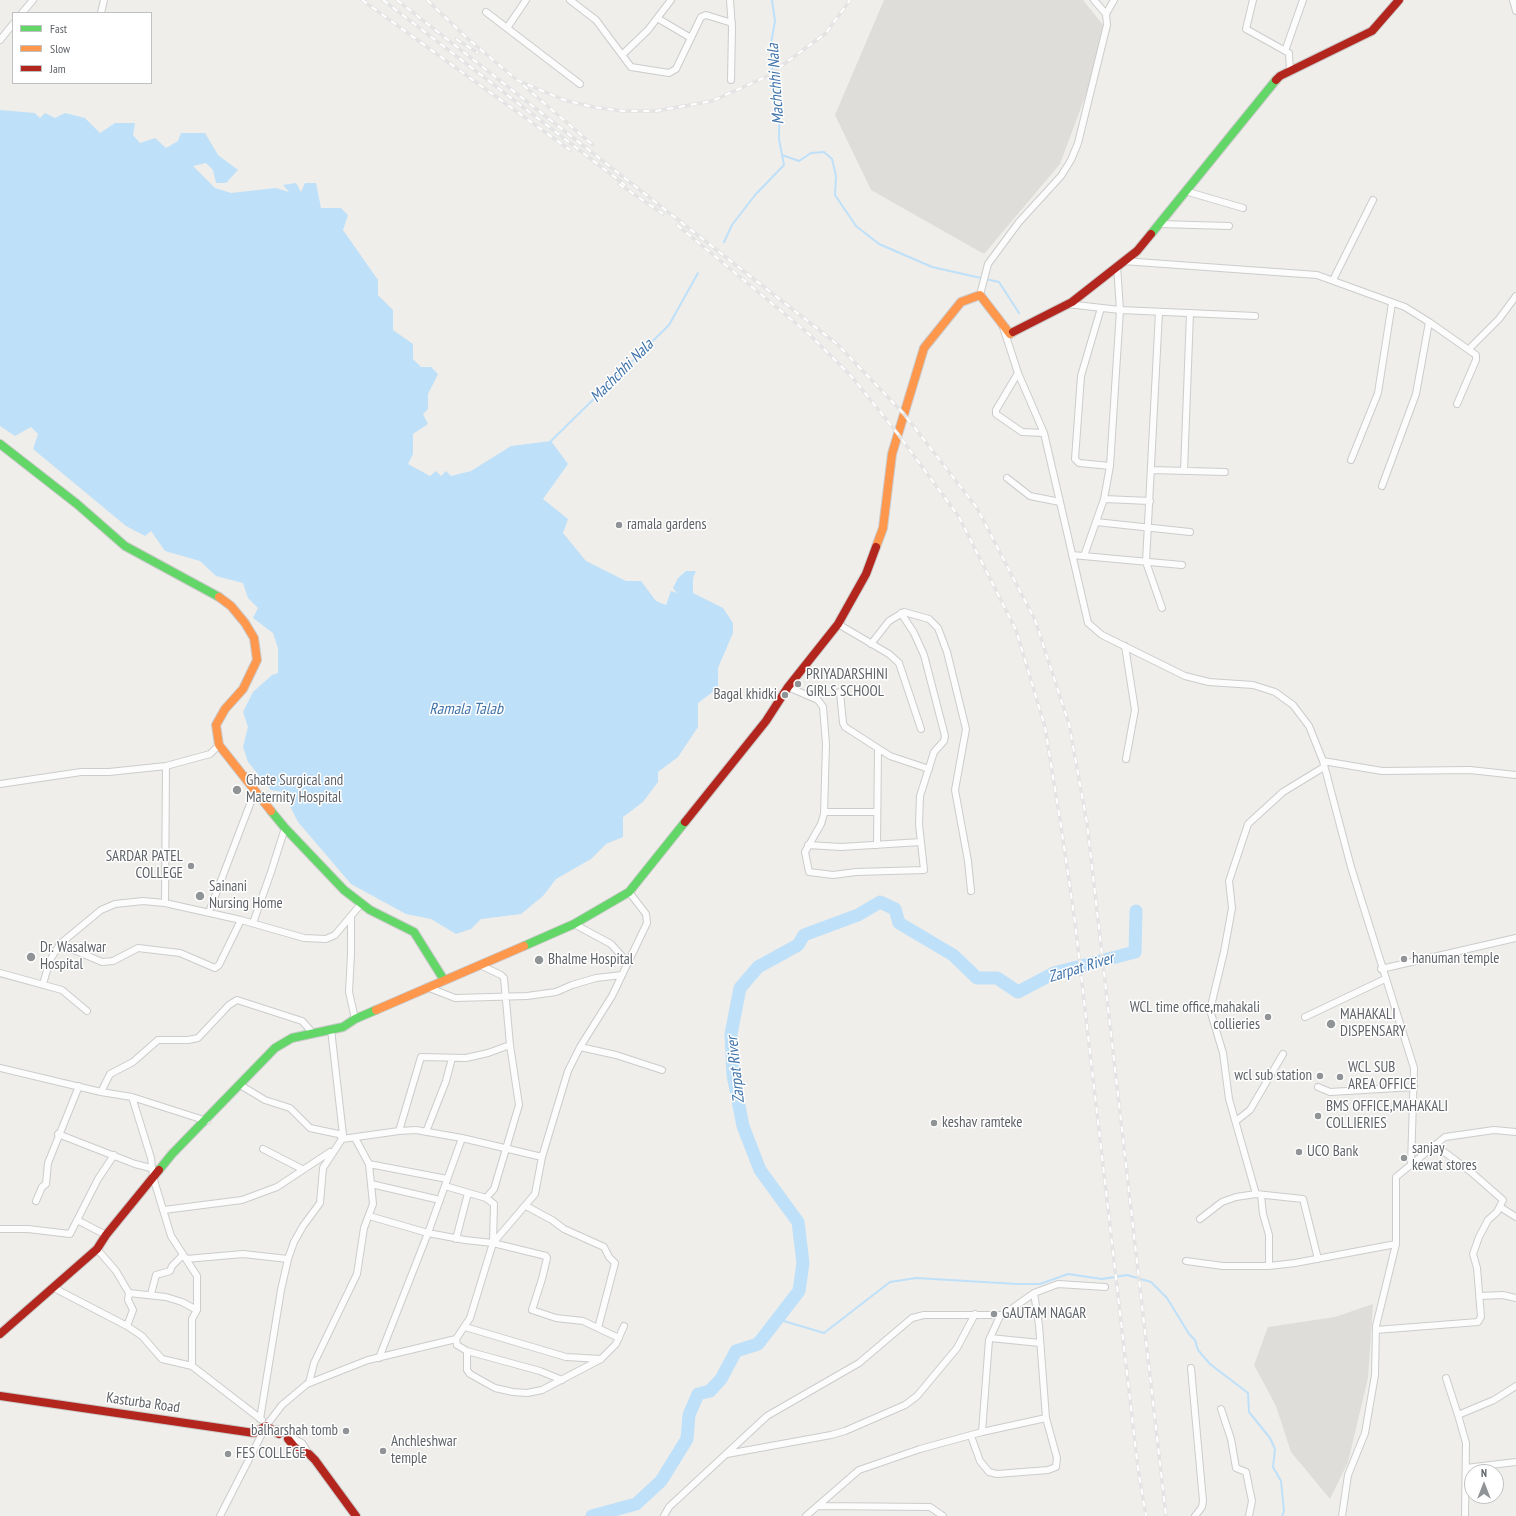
<!DOCTYPE html>
<html>
<head>
<meta charset="utf-8">
<style>
	body { margin:0 }
	#map { position:relative; width:1516px; height:1516px; overflow:hidden; background:#efeeea; font-family:"PT Sans Narrow",sans-serif }
	canvas { display:block }
	.legend { position:absolute; left:12px; top:12px; width:140px; height:72px; box-sizing:border-box; background:#fff; border:1px solid #bfc1c3; margin:0; padding:5px 7px; list-style:none; font-size:12px; color:#5f6368 }
	.legend li { display:flex; align-items:center; gap:8px; height:20px }
	.legend b { width:20px; border:1px solid #bfc1c3 }
	.north { position:absolute; left:1464px; top:1464px; width:40px; height:40px; box-sizing:border-box; background:#fff; border:1px solid #bfc1c3; border-radius:50%; rotate:0deg; font-size:11px; font-weight:700; line-height:16px; text-align:center; color:#5f6368 }
	.north::after { content:''; display:block; margin:auto; width:14px; height:18px; background:#919496; clip-path:polygon(50% 0,100% 100%,50% 72%,0 100%) }
</style>
</head>
<body>
<div id="map">
<canvas width="1516" height="1516"></canvas>
<ul class="legend">
<li><b style="height:5px;background:#63d668"></b>Fast</li>
<li><b style="height:5px;background:#ff974d"></b>Slow</li>
<li><b style="height:5px;background:#b3261e"></b>Jam</li>
</ul>
<div class="north">N</div>
</div>
<script>
const g = document.querySelector('canvas').getContext('2d');
g.lineJoin = 'round';
function fillPath(path, color) { g.fillStyle = color; g.fill(path, 'evenodd'); }
const shape = rows => new Path2D(rows.map(r => 'M' + r).join(''));
function strokePath(path, color, width, dash) { g.strokeStyle = color; g.lineWidth = width; g.lineCap = dash ? 'butt' : 'round'; g.setLineDash(dash || []); g.stroke(path); }
function label(font, color, halo, rows, align = 'center') {
  g.font = font + ' "PT Sans Narrow",sans-serif'; g.lineWidth = 3; g.setLineDash([]); g.textBaseline = 'middle'; g.strokeStyle = halo; g.fillStyle = color; for (const [text, x, y, turn = 0] of rows) {
    g.save(); g.translate(x, y); g.rotate((+turn || 0) * Math.PI / 180); g.textAlign = isNaN(turn) ? turn : align; if (halo) g.strokeText(text, 0, 0); g.fillText(text, 0, 0); g.restore();
  }
}
fillPath(shape([
	[884,0,1083,0,1103,25,1089,86,1060,164,984,254,871,190,835,115],
	[1373,1304,1368,1378,1348,1462,1330,1499,1291,1452,1276,1406,1254,1365,1268,1327,1335,1317]
]), '#dfddda');
fillPath(shape([
	[0,110,35,113,40,118,45,113,55,118,65,113,85,118,100,133,115,123,135,123,133,135,140,143,155,138,166,148,178,141,181,133,205,133,218,155,238,170,226,183,216,183,213,170,206,163,193,166,215,188,231,193,276,188,289,192,283,185,296,183,301,192,305,183,316,183,321,208,341,208,348,215,343,230,378,280,378,295,393,310,393,330,413,344,413,359,421,367,431,367,438,374,428,394,428,409,423,414,428,424,413,434,413,454,408,464,430,476,436,471,441,476,446,471,451,476,471,471,511,446,551,441,568,464,543,499,568,519,563,533,586,561,626,581,641,581,656,601,666,605,671,591,677,593,673,588,678,578,686,571,696,571,693,578,693,593,723,608,733,623,733,633,718,668,718,688,698,703,698,727,678,757,658,772,658,782,643,802,623,817,623,837,606,844,591,859,556,879,543,896,521,914,481,919,471,929,456,934,431,919,406,914,351,884,298,822,283,792,271,790,248,762,243,747,248,727,243,712,253,692,272,675,278,673,278,648,273,633,253,618,258,608,248,598,243,583,216,576,200,561,165,551,151,531,145,536,126,526,33,449,38,434,31,427,15,436,0,426]
]), '#bfe0f9');
strokePath(shape([
	[782,155,799,161,811,153,824,152,832,159,836,176,835,195,856,226,879,244,932,267,999,282,1019,313],
	[724,242,732,225,755,195,784,165,779,139,780,92,772,68,770,49,775,21,772,0],
	[551,441,669,325,698,273],
	[777,1319,824,1333,890,1282,916,1278,1017,1284,1040,1284,1068,1274,1102,1279,1127,1275,1151,1282,1167,1298,1189,1334,1195,1340,1198,1350,1210,1364,1248,1393,1249,1412,1270,1438,1275,1449,1273,1467,1281,1481,1284,1511,1282,1516]
]), '#bfe0f9', 2);
strokePath(shape([
	[592,1516,636,1504,661,1481,687,1439,689,1415,698,1394,710,1391,721,1379,736,1351,758,1344,799,1291,803,1263,798,1222,760,1170,743,1126,733,1075,731,1034,740,988,758,967,798,945,804,935,858,915,880,902,895,909,899,923,953,955,977,978,997,978,1018,992,1054,973,1135,952,1136,911]
]), '#bfe0f9', 13);
const street = shape([
	[570,0,596,20,631,67,669,73,676,69,701,17,706,15,732,23],
	[730,0,732,28,731,80],
	[1253,0,1246,29,1289,53,1290,72],
	[1513,0,1516,11],
	[486,12,580,84],
	[22,13,33,0],
	[101,13,104,0],
	[1106,14,1114,0],
	[657,18,691,38],
	[507,28,526,0],
	[0,40,13,24],
	[1285,51,1303,0],
	[622,55,648,30,671,0],
	[1185,191,1243,208],
	[1159,224,1229,226],
	[1123,261,1317,275,1405,307,1429,322,1476,355,1476,360,1457,404],
	[1333,280,1373,200],
	[980,295,988,264,1019,222,1061,176,1071,160,1078,143,1107,25,1106,14,1094,0],
	[1067,304,1120,310,1255,316],
	[1101,308,1081,376,1075,459,1079,463,1110,466],
	[1159,312,1146,562,1162,608],
	[1003,327,1018,373,1044,433,1088,623,1102,635,1185,676,1209,682,1253,685,1275,692,1293,705,1309,726,1323,761,1351,867,1414,1068,1411,1165],
	[1469,349,1499,319,1516,296],
	[1018,373,996,410,996,414,1022,432,1044,433],
	[1351,460,1378,393,1392,303],
	[1151,470,1225,472],
	[1184,471,1190,313],
	[1007,478,1030,496,1060,502],
	[1382,486,1416,394,1429,322],
	[1104,499,1150,501],
	[1096,522,1190,532],
	[1072,555,1182,565],
	[1084,556,1104,499,1110,466,1120,310,1117,266],
	[838,624,889,654,899,663,921,729],
	[871,644,889,621,904,612,929,619,938,628,947,652,966,729,955,790,968,861,971,891],
	[1125,646,1135,710,1126,759],
	[788,687,818,700,823,707,826,744,824,814,821,824,805,852,809,872,833,875,856,872,924,870,919,824,920,796,934,752,944,741,945,736,924,655,914,633,901,613],
	[840,692,843,723,845,727,890,756,929,769],
	[1323,761,1382,771,1470,770,1516,775],
	[0,784,81,772,109,772,166,766,210,754,219,745],
	[824,812,877,812],
	[808,845,841,847,921,842],
	[877,845,878,749],
	[165,903,166,766],
	[209,912,255,791],
	[351,916,351,954,349,992,355,1019],
	[253,923,271,872,285,828],
	[574,924,611,944,628,963],
	[60,944,102,962,113,961,138,948,180,953,215,968,219,965,241,920],
	[1381,969,1516,938],
	[0,973,62,990,87,1011],
	[43,984,50,960,60,944,101,910,115,904,143,901,165,903,241,920,304,938,326,939,335,935,361,904],
	[427,987,455,998,527,996,556,992,572,985,596,978,622,975],
	[1305,1017,1385,979],
	[331,1029,343,1135,341,1137],
	[580,1047,616,1055,662,1070],
	[0,1068,101,1092,132,1097,207,1121],
	[240,1085,265,1100,290,1108,310,1128,343,1135],
	[1318,1087,1330,1092,1414,1087],
	[101,1092,110,1074,133,1062,158,1040,188,1040,198,1038,229,1005,237,1000,302,1021,312,1032],
	[132,1097,151,1158,153,1177,171,1236,197,1276,197,1310,192,1319,192,1366,262,1420],
	[1236,1121,1250,1110,1283,1054],
	[399,1131,421,1057,466,1058,488,1053,510,1045],
	[426,1132,446,1081,452,1058],
	[58,1134,135,1164,151,1168],
	[263,1149,302,1169],
	[542,1157,568,1071,580,1047,612,996,647,923,646,914,629,892],
	[369,1164,447,1179],
	[371,1184,440,1200],
	[445,1186,486,1198],
	[1256,1194,1229,1099,1223,1053,1210,1010,1224,952,1232,908,1229,881,1248,824,1283,792,1324,767],
	[1261,1195,1263,1214,1269,1235,1269,1266],
	[36,1201,42,1187,46,1184,48,1163,79,1086],
	[526,1206,552,1220,564,1229,604,1247,609,1257,615,1263,598,1328],
	[1500,1207,1516,1217],
	[164,1210,242,1200,277,1187,330,1152],
	[369,1216,428,1233,465,1240,493,1243,546,1256,547,1258,542,1279,532,1310,556,1318,583,1321,619,1338],
	[1200,1219,1222,1202,1236,1197,1256,1194,1303,1199,1318,1259],
	[77,1220,106,1235],
	[0,1229,28,1229,70,1234,98,1179,114,1155],
	[456,1239,468,1193],
	[97,1249,116,1271,129,1293,128,1300,133,1310,127,1326],
	[186,1259,243,1254,288,1259],
	[1186,1261,1223,1266,1269,1266,1295,1263,1396,1244],
	[54,1288,127,1326,142,1336,162,1359,192,1366],
	[129,1293,166,1297,182,1302,197,1310],
	[151,1294,156,1275,170,1271,172,1266,183,1255],
	[1480,1296,1503,1295,1516,1298],
	[465,1327,566,1357,601,1359],
	[1376,1330,1478,1322,1481,1317,1477,1268,1473,1254,1479,1237,1488,1220,1497,1212,1503,1200,1471,1172,1435,1145],
	[990,1338,1040,1343],
	[456,1339,457,1345,467,1351,467,1370,470,1374,495,1388,513,1392,527,1393,542,1390,601,1359,616,1344,624,1326],
	[467,1351,540,1371,562,1380],
	[379,1358,428,1233,462,1138],
	[1191,1368,1203,1501,1202,1507,1195,1516],
	[1446,1378,1458,1415],
	[309,1383,314,1363,357,1274,364,1228,373,1204,369,1164,355,1138],
	[1221,1409,1231,1439,1236,1468,1246,1472,1252,1501,1249,1516],
	[260,1419,281,1290,288,1259,294,1242,303,1226,320,1203,323,1168,342,1139,399,1131,416,1130,462,1138,542,1157,535,1194,493,1243],
	[277,1429,302,1443,309,1454],
	[982,1432,1046,1418],
	[971,1436,980,1461,989,1472,997,1474,1048,1470,1056,1467,1057,1458,1046,1418,1039,1325,1034,1293],
	[727,1454,831,1435,845,1431,905,1405,917,1396,957,1348,975,1314],
	[1466,1468,1516,1462],
	[818,1506,930,1507,943,1516],
	[220,1516,266,1426,282,1405,307,1384,368,1360,456,1339,470,1318,493,1243,494,1204,486,1198,494,1189,519,1105,510,1045,504,978,501,975,480,965],
	[664,1516,669,1507,767,1416,859,1363,912,1318,924,1315,1003,1315,1034,1293,1058,1284,1105,1287],
	[806,1516,859,1470,920,1449,982,1432,989,1340,1000,1316],
	[1342,1516,1348,1475,1365,1433,1375,1375,1376,1326,1396,1244,1396,1177,1445,1137,1494,1130,1516,1132],
	[1465,1516,1466,1443,1458,1415,1494,1400,1516,1386]
]);
const fast = shape([
	[1151,234,1276,80],
	[0,444,77,504,125,546,219,597],
	[271,811,285,828,344,890,370,910,414,932,444,980],
	[524,946,574,924,629,892,685,822],
	[159,1170,172,1154,275,1048,292,1038,343,1027,355,1019,376,1010]
]);
const slow = shape([
	[876,547,883,528,892,454,924,348,961,302,980,295,1010,334,1013,332],
	[219,597,231,606,245,623,254,638,257,660,243,689,225,709,216,725,219,745,271,811],
	[376,1010,524,946]
]);
const jam = shape([
	[1276,80,1280,76,1372,31,1399,0],
	[1013,332,1072,302,1137,251,1151,234],
	[685,822,766,721,788,687,838,624,866,574,876,547],
	[0,1334,97,1249,106,1235,159,1170],
	[0,1396,254,1433,266,1426,279,1434],
	[288,1439,296,1449,309,1454,315,1460,356,1516]
]);
strokePath(street, '#cbcccc', 8);
strokePath(fast, '#cacacb', 10);
strokePath(slow, '#cacacb', 10);
strokePath(jam, '#cacacb', 10);
strokePath(street, '#fdfcfc', 6);
strokePath(fast, '#63d668', 8);
strokePath(slow, '#ff974d', 8);
strokePath(jam, '#b3261e', 8);
const rail = shape([
	[362,0,570,150],
	[383,0,625,185],
	[397,0,837,344,904,414,977,508,1035,620,1069,724,1087,823,1166,1516],
	[427,0,467,38,517,80,564,100,593,107,623,111,656,111,712,101,768,76,826,33,850,0],
	[456,39,478,53],
	[523,85,593,145],
	[619,184,663,214],
	[677,225,809,334,852,377,898,434,959,517,1016,630,1045,727,1061,826,1075,922,1138,1469,1146,1516]
]);
strokePath(rail, '#e4e4e4', 3.5);
strokePath(rail, '#fff', 2, [6]);
for (const [x, y, r, color] of [
	[619,525,4,"#919496"],
	[798,684,4,"#919496"],
	[785,695,4,"#919496"],
	[237,790,5,"#919496"],
	[191,866,4,"#919496"],
	[200,896,5,"#919496"],
	[31,957,5,"#919496"],
	[1404,959,4,"#919496"],
	[539,960,5,"#919496"],
	[1268,1017,4,"#919496"],
	[1331,1024,5,"#919496"],
	[1320,1076,4,"#919496"],
	[1340,1077,4,"#919496"],
	[1318,1116,4,"#919496"],
	[934,1123,4,"#919496"],
	[1299,1152,4,"#919496"],
	[1404,1158,4,"#919496"],
	[994,1314,4,"#919496"],
	[346,1431,4,"#919496"],
	[383,1451,4,"#919496"],
	[228,1454,4,"#919496"]
]) { const dot = new Path2D(); dot.arc(x, y, r, 0, 2 * Math.PI); g.fillStyle = color; g.fill(dot); strokePath(dot, '#fff', 1.5); }
label('15px', '#5f6368', '#fff', [
	["ramala gardens",627,525],
	["PRIYADARSHINI",806,675],
	["GIRLS SCHOOL",806,692],
	["Bagal khidki",777,695,"right"],
	["Ghate Surgical and",246,781],
	["Maternity Hospital",246,798],
	["SARDAR PATEL",183,857,"right"],
	["COLLEGE",183,874,"right"],
	["Sainani",209,887],
	["Nursing Home",209,904],
	["Dr. Wasalwar",40,948],
	["Hospital",40,965],
	["hanuman temple",1412,959],
	["Bhalme Hospital",548,960],
	["WCL time office,mahakali",1260,1008,"right"],
	["collieries",1260,1025,"right"],
	["MAHAKALI",1340,1015],
	["DISPENSARY",1340,1032],
	["WCL SUB",1348,1068],
	["AREA OFFICE",1348,1085],
	["wcl sub station",1312,1076,"right"],
	["BMS OFFICE,MAHAKALI",1326,1107],
	["COLLIERIES",1326,1124],
	["keshav ramteke",942,1123],
	["sanjay",1412,1149],
	["kewat stores",1412,1166],
	["UCO Bank",1307,1152],
	["GAUTAM NAGAR",1002,1314],
	["balharshah tomb",338,1431,"right"],
	["Anchleshwar",391,1442],
	["temple",391,1459],
	["FES COLLEGE",236,1454]
], 'left');
label('15px', '#5f6368', '#fff', [
	["Kasturba Road",143,1403,8]
]);
label('italic 16px', '#4174aa', '#fff', [
	["Machchhi Nala",776,84,-94],
	["Machchhi Nala",622,371,-45],
	["Ramala Talab",466,709],
	["Zarpat River",1081,968,-17],
	["Zarpat River",736,1070,-96]
]);
</script>
</body>
</html>
